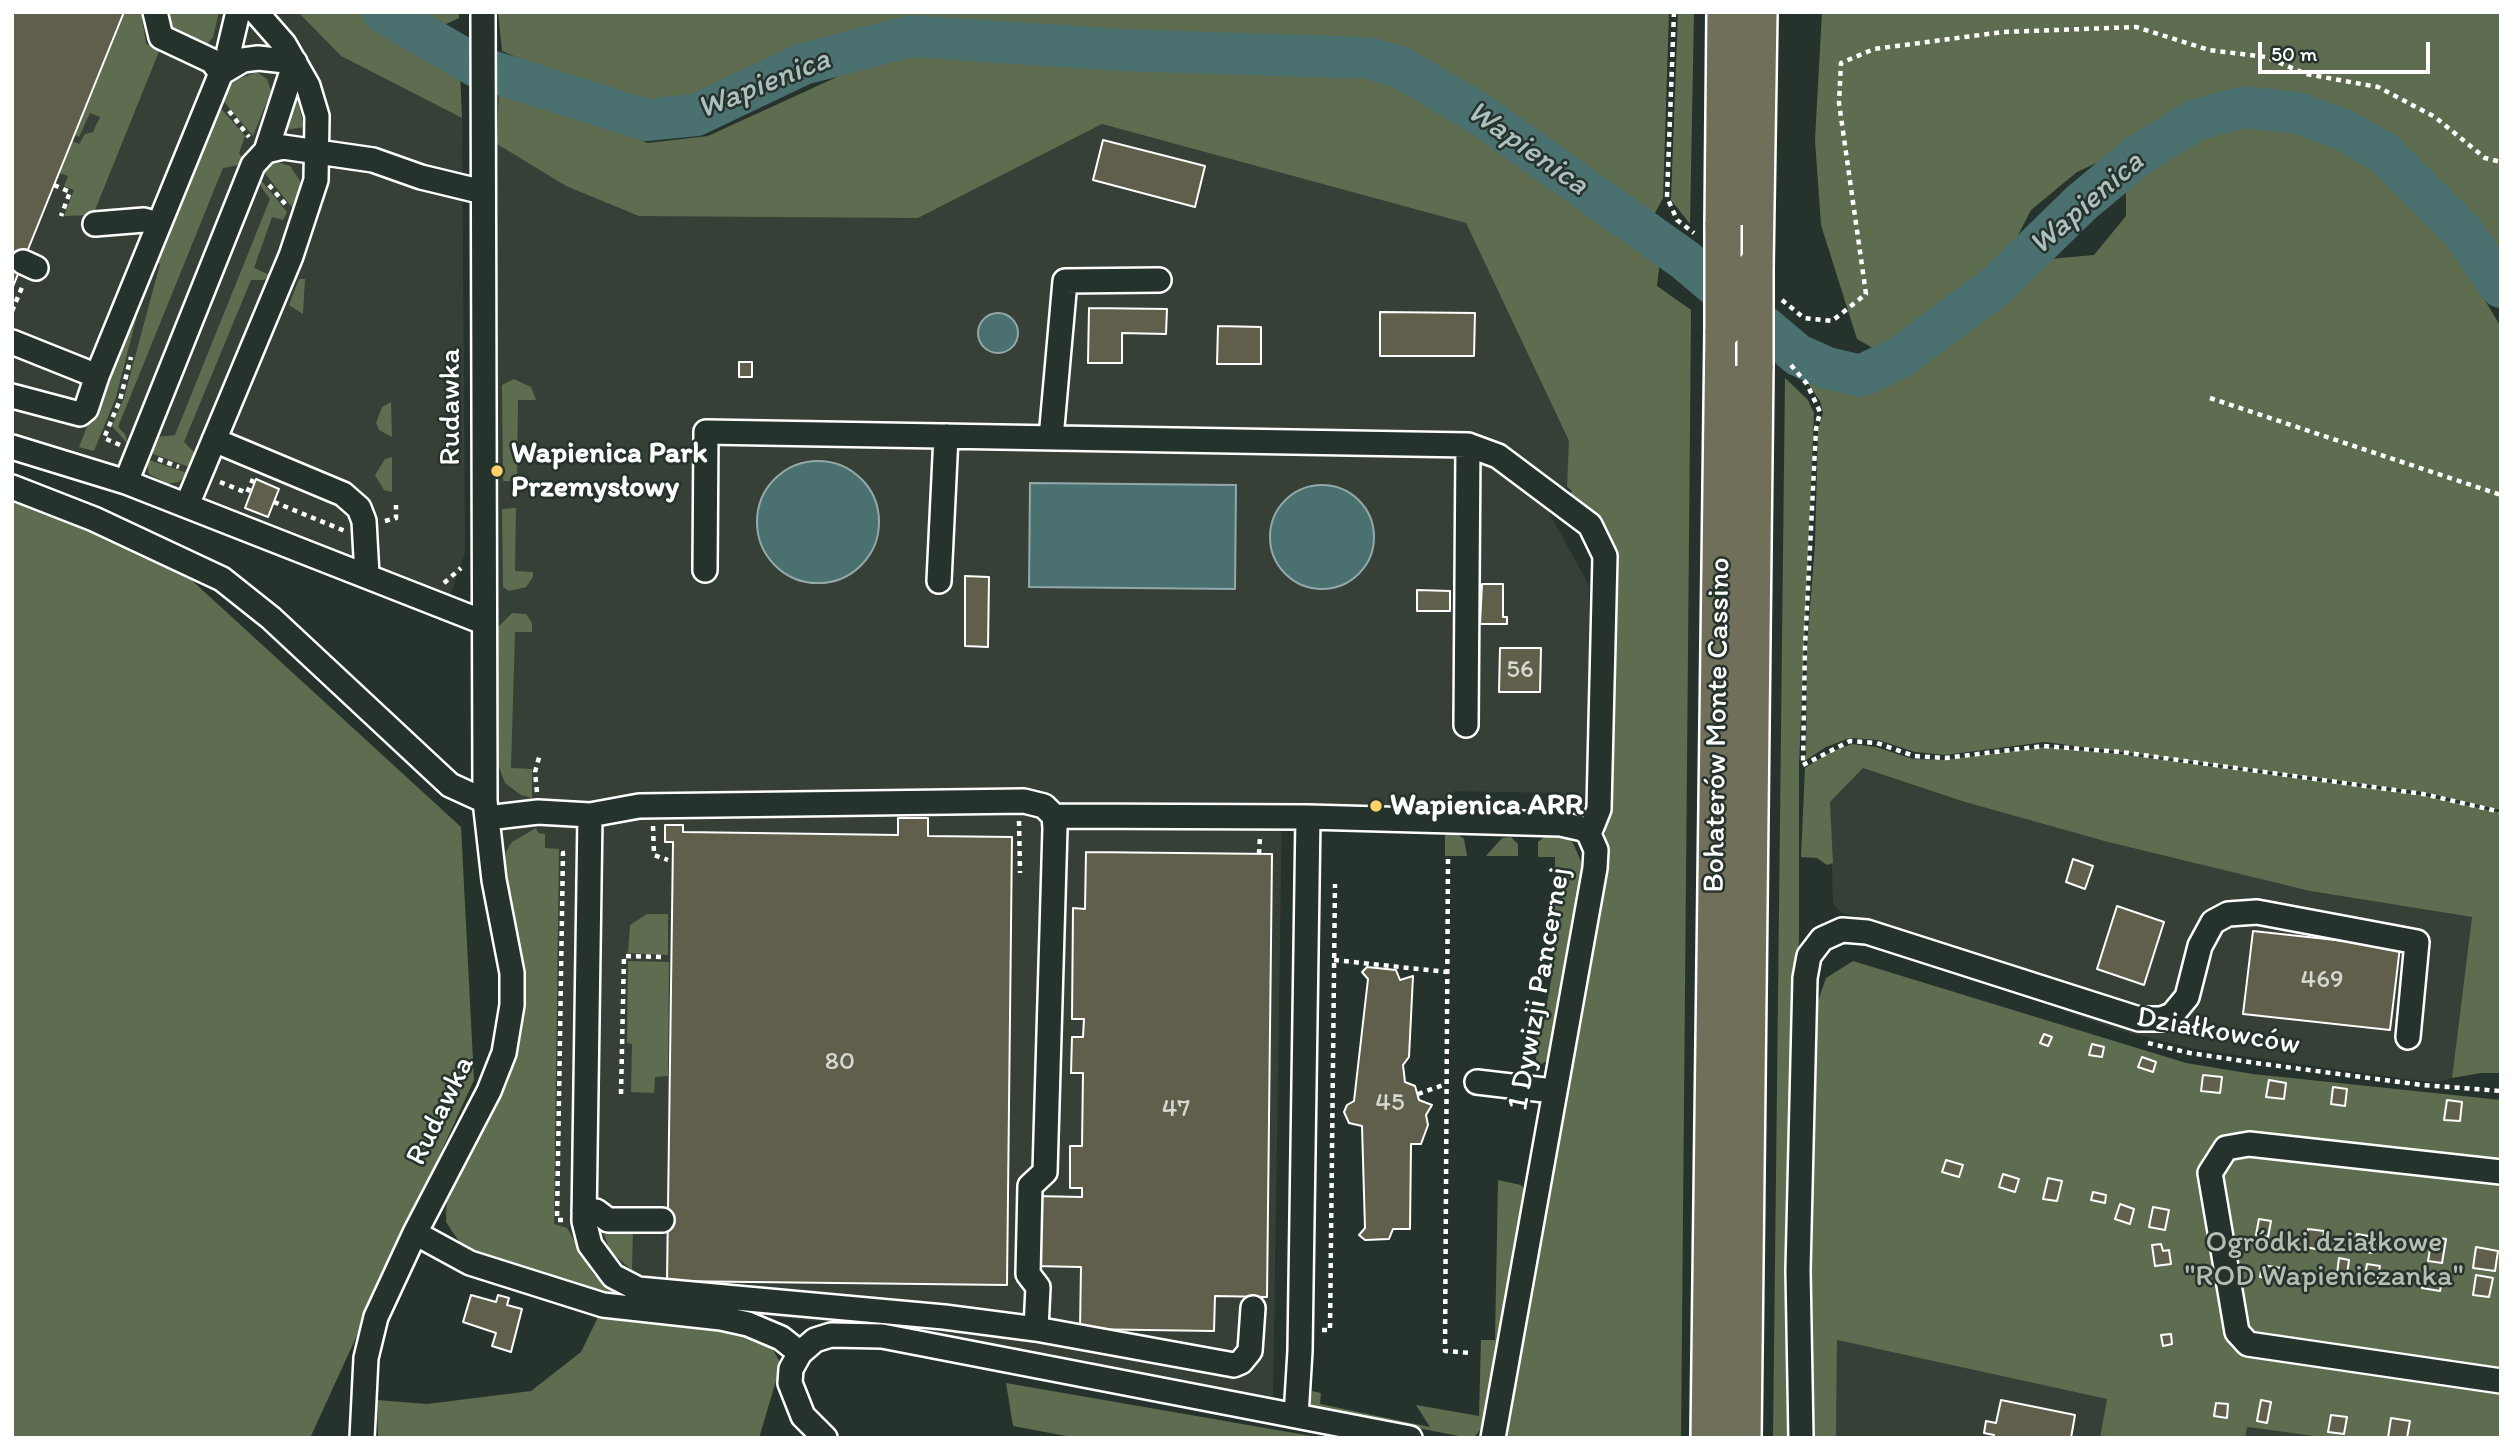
<!DOCTYPE html>
<html>
<head>
<meta charset="utf-8">
<style>
	body { margin:0 }
	#map { position:relative; width:2513px; height:1450px; overflow:hidden; background:#26332d; font-family:Itim,sans-serif }
	canvas { display:block }
	.frame { position:absolute; inset:0; border:14px solid #fff; pointer-events:none }
	.scale { position:absolute; left:2258px; top:42px; width:172px; height:32px; box-sizing:border-box; border:4px solid #fff; border-top:0; padding-left:9px; font-size:21px; line-height:24px; white-space:nowrap; color:#fff; -webkit-text-stroke:5px #26332d; paint-order:stroke }
</style>
</head>
<body>
<div id="map">
<canvas width="2513" height="1450"></canvas>
<div class="frame"></div>
<div class="scale">50 m</div>
</div>
<script>
const g = document.querySelector('canvas').getContext('2d');
g.lineJoin = 'round';
function fillPath(path, color) { g.fillStyle = color; g.fill(path, 'evenodd'); }
const shape = rows => new Path2D(rows.map(r => 'M' + r).join(''));
function strokePath(path, color, width, dash) { g.strokeStyle = color; g.lineWidth = width; g.lineCap = dash ? 'butt' : 'round'; g.setLineDash(dash || []); g.stroke(path); }
function label(font, color, halo, rows, align = 'center') {
  g.font = font + ' Itim,sans-serif'; g.lineWidth = 5; g.setLineDash([]); g.textBaseline = 'middle'; g.strokeStyle = halo; g.fillStyle = color; for (const [text, x, y, turn = 0] of rows) {
    g.save(); g.translate(x, y); g.rotate((+turn || 0) * Math.PI / 180); g.textAlign = isNaN(turn) ? turn : align; if (halo) g.strokeText(text, 0, 0); g.fillText(text, 0, 0); g.restore();
  }
}
fillPath(shape([
	[12,12,298,12,341,56,462,118,465,553,442,619,207,518,12,461],
	[1102,124,1466,223,1569,441,1569,484,1548,511,1589,585,1590,798,1581,809,1556,812,1556,793,1454,791,1453,810,1282,806,1273,1399,883,1329,605,1298,470,1250,451,1231,444,1211,507,1084,518,1052,525,997,523,969,503,872,496,759,497,144,566,186,918,218],
	[1863,768,1965,802,2108,842,2310,891,2472,917,2452,1078,2438,1082,2421,1081,2257,1058,2190,1048,2122,1031,2064,1011,2070,987,1841,912,1833,903,1830,802],
	[1837,1340,2108,1399,2100,1438,1836,1438],
	[2246,1427,2329,1438,2245,1438]
]), '#374036');
fillPath(shape([
	[124,12,141,12,146,44,160,49,93,215,64,216,74,190,64,186,68,176,59,173,72,141,79,144,85,134,93,132,100,117,90,113,79,137,75,135],
	[168,12,219,12,213,37,207,45,201,46,175,33],
	[298,12,362,12,460,70,462,118,341,56],
	[417,12,459,12,459,18,442,26],
	[498,12,1669,12,1663,198,1655,213,1639,210,1419,56,1367,44,928,20,874,26,812,47,765,71,710,93,657,102,597,92,502,51],
	[1678,12,1694,12,1690,224,1671,200],
	[1822,12,2501,12,2501,250,2440,184,2391,145,2347,119,2313,104,2270,96,2225,98,2171,112,2103,160,2077,172,2031,210,2015,241,1940,309,1876,350,1857,339,1821,225,1815,140],
	[917,55,1123,67,1360,70,1410,89,1454,114,1660,259,1657,286,1691,310,1681,1438,1506,1438,1505,1426,1605,844,1613,579,1568,496,1572,491,1567,487,1569,441,1466,223,1102,124,918,218,639,216,566,186,497,144,499,83,648,143,708,136,850,71],
	[257,72,267,79,271,91,253,136,220,97,233,81],
	[295,90,304,127,279,131],
	[217,104,245,136,239,153,243,159,239,165,223,168,118,427,125,434,128,444,112,426,124,398,160,264,154,261],
	[2269,119,2331,140,2392,178,2451,244,2501,327,2501,810,2423,792,2045,742,1945,755,1915,752,1878,740,1850,738,1826,747,1806,760,1807,647,1815,544,1818,430,1823,413,1820,401,1795,365,1842,385,1873,383,1914,358,2039,260,2094,255,2126,216,2126,185,2168,148,2226,121],
	[280,163,290,166,300,181,301,192,294,210,264,172,273,164],
	[260,179,287,212,283,220,272,217,254,268,270,275,264,280,251,280,184,442,194,452,192,468,148,452,158,437,175,435,270,199,261,187],
	[148,273,116,397,94,451,79,447],
	[299,279,305,279,303,314,289,305],
	[1785,378,1808,400,1814,413,1799,765,1799,934,1791,1269,1794,1438,1773,1438],
	[514,379,531,387,536,400,518,400,517,481,503,481,502,385],
	[391,402,392,437,379,430,376,423,382,407],
	[392,457,392,492,384,490,375,475,385,459],
	[146,459,190,474,178,482,167,484,149,474],
	[12,494,174,564,461,827,474,1080,310,1438,12,1438],
	[516,508,515,571,533,572,533,577,526,587,509,591,503,587,502,509],
	[512,613,526,614,532,623,532,632,515,632,511,768,532,769,532,798,521,795,505,783,496,759,497,628],
	[1852,744,1876,747,1913,759,1944,760,2045,747,2120,754,2422,795,2501,813,2501,1073,2481,1073,2452,1078,2472,917,2310,891,2108,842,1965,802,1863,768,1830,802,1833,863,1827,865,1817,858,1801,857,1805,768,1830,752],
	[536,828,538,833,545,834,545,848,559,849,554,1224,567,1228,593,1274,603,1282,647,1300,605,1298,493,1260,459,1241,446,1222,447,1200,507,1084,518,1052,523,1023,523,969,503,872,506,852,512,842],
	[1445,832,1455,832,1464,839,1467,856,1445,856],
	[1549,833,1567,838,1573,843,1582,864,1548,1060,1540,1065,1536,1062,1537,1024,1544,1020,1554,964,1555,857,1538,857,1538,842],
	[1511,837,1518,844,1518,856,1486,856,1502,838],
	[647,914,668,914,668,955,628,953,630,925],
	[628,961,669,962,668,1076,655,1077,654,1093,631,1092,632,1044,627,1043],
	[1853,961,2186,1063,2253,1074,2501,1100,2501,1438,2329,1438,2247,1427,2245,1438,2100,1438,2107,1399,1837,1340,1836,1438,1805,1438,1814,1013,1826,978],
	[1498,1180,1521,1185,1525,1190,1481,1429,1475,1436,1464,1437,1309,1407,1312,1391,1321,1393,1320,1404,1430,1427,1416,1405,1479,1416,1481,1340,1495,1340],
	[602,1228,633,1229,632,1270,610,1251],
	[601,1311,720,1326,769,1343,781,1364,759,1438,378,1438,377,1400,427,1404,531,1391,581,1352],
	[1006,1383,1323,1438,1077,1438,1013,1426]
]), '#5e6d4f');
const water = shape([
	'978 333a20 20 0 1 1 40 0a20 20 0 1 1-40 0Z',
	'757 522a61 61 0 1 1 122 0a61 61 0 1 1-122 0Z',
	[1030,483,1236,485,1235,589,1029,587,1030,483],
	'1270 537a52 52 0 1 1 104 0a52 52 0 1 1-104 0Z'
]);
fillPath(water, '#4b7070');
strokePath(water, '#93a9a9', 2);
strokePath(shape([
	[383,12,478,67,646,120,696,115,803,64,911,36,1120,50,1368,58,1400,67,1481,115,1685,260,1798,355,1827,368,1861,376,1900,357,1996,286,2081,203,2136,157,2195,120,2244,107,2298,113,2342,129,2384,153,2462,231,2501,287]
]), '#4b7070', 42);
const building = shape([
	[12,12,124,12,12,289,12,12],
	[1103,140,1205,166,1195,207,1093,180,1103,140],
	[1089,308,1167,309,1166,334,1122,333,1122,363,1088,363,1089,308],
	[1380,312,1475,313,1474,356,1380,356,1380,312],
	[1218,326,1261,327,1261,364,1217,364,1218,326],
	[739,362,752,362,752,377,739,377,739,362],
	[256,479,279,489,268,517,245,508,256,479],
	[965,576,989,577,988,647,965,646,965,576],
	[1482,584,1503,584,1503,617,1507,617,1507,624,1480,624,1482,584],
	[1417,590,1450,591,1450,611,1417,611,1417,590],
	[1500,648,1541,648,1540,692,1499,692,1500,648],
	[898,818,928,818,928,836,1012,837,1007,1285,667,1281,673,842,665,842,665,825,683,825,683,832,898,835,898,818],
	[1086,852,1272,854,1267,1297,1215,1296,1214,1331,1080,1329,1081,1267,1034,1266,1035,1196,1082,1197,1082,1188,1070,1188,1070,1146,1082,1146,1083,1073,1071,1073,1072,1037,1083,1037,1084,1019,1072,1019,1073,908,1085,909,1086,852],
	[2073,859,2093,866,2085,889,2066,882,2073,859],
	[2117,906,2164,922,2144,985,2097,969,2117,906],
	[2253,931,2400,947,2390,1030,2243,1014,2253,931],
	[1367,967,1396,970,1400,980,1413,976,1409,1057,1403,1065,1405,1082,1415,1086,1419,1100,1432,1105,1426,1115,1428,1125,1421,1144,1411,1144,1410,1229,1393,1229,1389,1239,1365,1240,1359,1235,1365,1228,1362,1126,1349,1123,1344,1112,1347,1105,1354,1101,1368,979,1362,972,1367,967],
	[2044,1034,2052,1037,2048,1046,2040,1043,2044,1034],
	[2092,1044,2104,1047,2102,1057,2089,1055,2092,1044],
	[2142,1057,2156,1062,2153,1072,2138,1067,2142,1057],
	[2203,1075,2222,1077,2220,1093,2201,1091,2203,1075],
	[2269,1080,2286,1083,2284,1099,2266,1097,2269,1080],
	[2333,1087,2347,1089,2345,1106,2331,1104,2333,1087],
	[2447,1100,2462,1102,2460,1121,2444,1120,2447,1100],
	[1946,1160,1963,1165,1959,1177,1942,1172,1946,1160],
	[2003,1174,2019,1179,2015,1192,1999,1187,2003,1174],
	[2048,1178,2062,1181,2057,1201,2043,1199,2048,1178],
	[2093,1192,2106,1195,2105,1203,2091,1200,2093,1192],
	[2120,1204,2134,1209,2130,1224,2115,1219,2120,1204],
	[2153,1207,2169,1210,2165,1230,2149,1227,2153,1207],
	[2259,1219,2271,1221,2268,1237,2256,1235,2259,1219],
	[2308,1229,2324,1231,2321,1250,2305,1247,2308,1229],
	[2357,1234,2374,1237,2372,1253,2354,1250,2357,1234],
	[2432,1237,2446,1239,2442,1263,2428,1261,2432,1237],
	[2161,1244,2163,1251,2169,1250,2171,1264,2155,1266,2152,1245,2161,1244],
	[2476,1247,2498,1251,2495,1271,2473,1268,2476,1247],
	[2339,1258,2349,1260,2347,1275,2337,1274,2339,1258],
	[2367,1264,2380,1266,2377,1284,2364,1282,2367,1264],
	[2262,1265,2281,1268,2279,1280,2260,1277,2262,1265],
	[2424,1273,2443,1275,2440,1291,2422,1288,2424,1273],
	[2476,1275,2493,1278,2489,1297,2473,1295,2476,1275],
	[471,1295,496,1302,498,1295,509,1298,507,1305,522,1309,511,1352,492,1346,496,1333,463,1322,471,1295],
	[2171,1334,2172,1344,2163,1346,2161,1335,2171,1334],
	[2001,1400,2075,1415,2071,1438,1993,1438,1994,1435,1984,1433,1986,1421,1996,1423,2001,1400],
	[2261,1400,2271,1402,2267,1423,2257,1421,2261,1400],
	[2216,1403,2228,1404,2227,1418,2214,1416,2216,1403],
	[2331,1415,2347,1417,2344,1434,2328,1432,2331,1415],
	[2391,1418,2410,1421,2407,1438,2388,1438,2391,1418]
]);
fillPath(building, '#605f4b');
strokePath(building, '#fff', 2);
const minor = shape([
	[155,12,161,37,212,61,221,73],
	[230,66,229,50,238,12],
	[266,151,283,147,373,160,421,177,483,192],
	[95,224,144,220,158,224],
	[23,262,36,268],
	[12,342,97,376,221,73,243,60,258,58,295,62,266,151,253,165,126,482],
	[12,396,80,414,86,409,97,376],
	[1051,438,1065,281,1159,280],
	[214,440,343,494,359,508,364,521,367,575],
	[12,447,126,482,483,622],
	[12,487,94,519,222,579,271,618,450,785,485,801],
	[187,505,291,256,316,180,317,116,308,86,284,44,256,12],
	[705,570,706,432,1468,445,1498,456,1590,525,1605,556,1599,809,1589,834],
	[939,581,946,436],
	[1466,725,1468,445],
	[590,815,584,1221,590,1245,613,1276,638,1289,944,1317,1036,1329,1234,1365,1241,1362,1250,1351,1253,1308],
	[1054,816,1308,817,1561,824,1583,829,1589,834,1596,850,1595,868,1493,1438],
	[487,818,538,812,590,815,639,806,1024,801,1044,806,1054,816,1055,828,1045,1172,1030,1186,1028,1274,1038,1287,1036,1329],
	[1477,1082,1553,1091],
	[2501,1172,2249,1144,2226,1148,2210,1173,2237,1332,2248,1344,2501,1381],
	[584,1211,596,1211,608,1220,662,1220],
	[415,1233,470,1263,603,1305,721,1318,748,1324,781,1338,800,1353,815,1340,831,1335,882,1336,1410,1438],
	[800,1353,791,1369,790,1383,803,1416,825,1438],
	[1296,1416,1300,1351,1308,817],
	[362,1438,366,1358,376,1317,415,1233,489,1091,504,1053,512,1005,512,973,494,880,485,801,483,12],
	[1801,1438,1798,1270,1805,978,1809,956,1822,939,1842,930,1867,932,2139,1019,2161,1019,2172,1015,2187,997,2200,946,2213,922,2228,914,2257,912,2417,942,2408,1037]
]);
const highway = shape([
	[1723,225,1725,12],
	[1755,267,1759,12],
	[1709,1438,1723,330],
	[1743,1438,1755,366]
]);
strokePath(minor, '#fff', 28);
strokePath(highway, '#fff', 40);
strokePath(shape([
	[1674,12,1667,197,1677,220,1694,233],
	[229,111,249,137],
	[54,185,70,192,61,216],
	[269,185,286,205],
	[1782,300,1804,318,1832,321,1866,294,1839,103,1841,63,1874,49,2003,32,2136,27,2209,50,2266,57,2306,74,2378,87,2435,117,2485,158,2501,162],
	[12,311,23,285],
	[1791,365,1807,384,1820,412,1816,429,1805,647,1803,764],
	[2210,398,2501,495],
	[120,445,104,438,120,400,131,357],
	[158,459,179,467],
	[220,482,247,493,253,479],
	[274,502,345,531],
	[385,521,396,518,396,505],
	[444,583,461,568],
	[1803,765,1850,741,1877,743,1914,756,1945,758,2044,746,2121,752,2423,794,2501,812],
	[537,792,535,772,540,754],
	[1019,821,1020,873],
	[653,826,654,855,668,860],
	[1259,854,1260,837],
	[1448,859,1445,1351,1471,1353],
	[1334,960,1447,972],
	[2148,1043,2190,1053,2256,1063,2422,1085,2501,1091],
	[621,1094,624,956,664,957],
	[1418,1094,1446,1084],
	[563,1220,557,1220,563,853,570,853],
	[1322,1330,1330,1330,1335,884]
]), '#fff', 4.5, [5, 5]);
strokePath(minor, '#26332d', 23);
strokePath(highway, '#706f59', 35);
const highwayBridge = shape([
	[1723,330,1723,225],
	[1755,366,1755,267]
]);
strokePath(highwayBridge, '#fff', 40, []);
strokePath(highwayBridge, '#706f59', 35);
for (const [x, y, r, color] of [
	[497,471,7,"#ffd166"],
	[1376,806,7,"#ffd166"]
]) { const dot = new Path2D(); dot.arc(x, y, r, 0, 2 * Math.PI); g.fillStyle = color; g.fill(dot); strokePath(dot, '#26332d', 2.5); }
label('26px', '#d7d7d2', null, [
	["56",1520,670],
	["469",2322,980],
	["80",840,1062],
	["45",1390,1103],
	["47",1176,1109]
]);
label('30px', '#fff', '#26332d', [
	["Rudawka",451,407,-90],
	["Bohaterów Monte Cassino",1718,725,-89],
	["1 Dywizji Pancernej",1540,989,-80],
	["Działkowców",2218,1032,10],
	["Rudawka",441,1111,-64]
]);
label('bold 30px', '#fff', '#26332d', [
	["Wapienica Park",511,454],
	["Przemysłowy",511,488],
	["Wapienica ARR",1390,806]
], 'left');
label('30px', '#b7bdb0', '#26332d', [
	["Ogródki działkowe",2324,1243],
	["\"ROD Wapieniczanka\"",2324,1277]
]);
label('italic 32px', '#aebfbf', '#26332d', [
	["Wapienica",764,85,-22],
	["Wapienica",1527,149,35],
	["Wapienica",2087,204,-41]
]);
</script>
</body>
</html>
